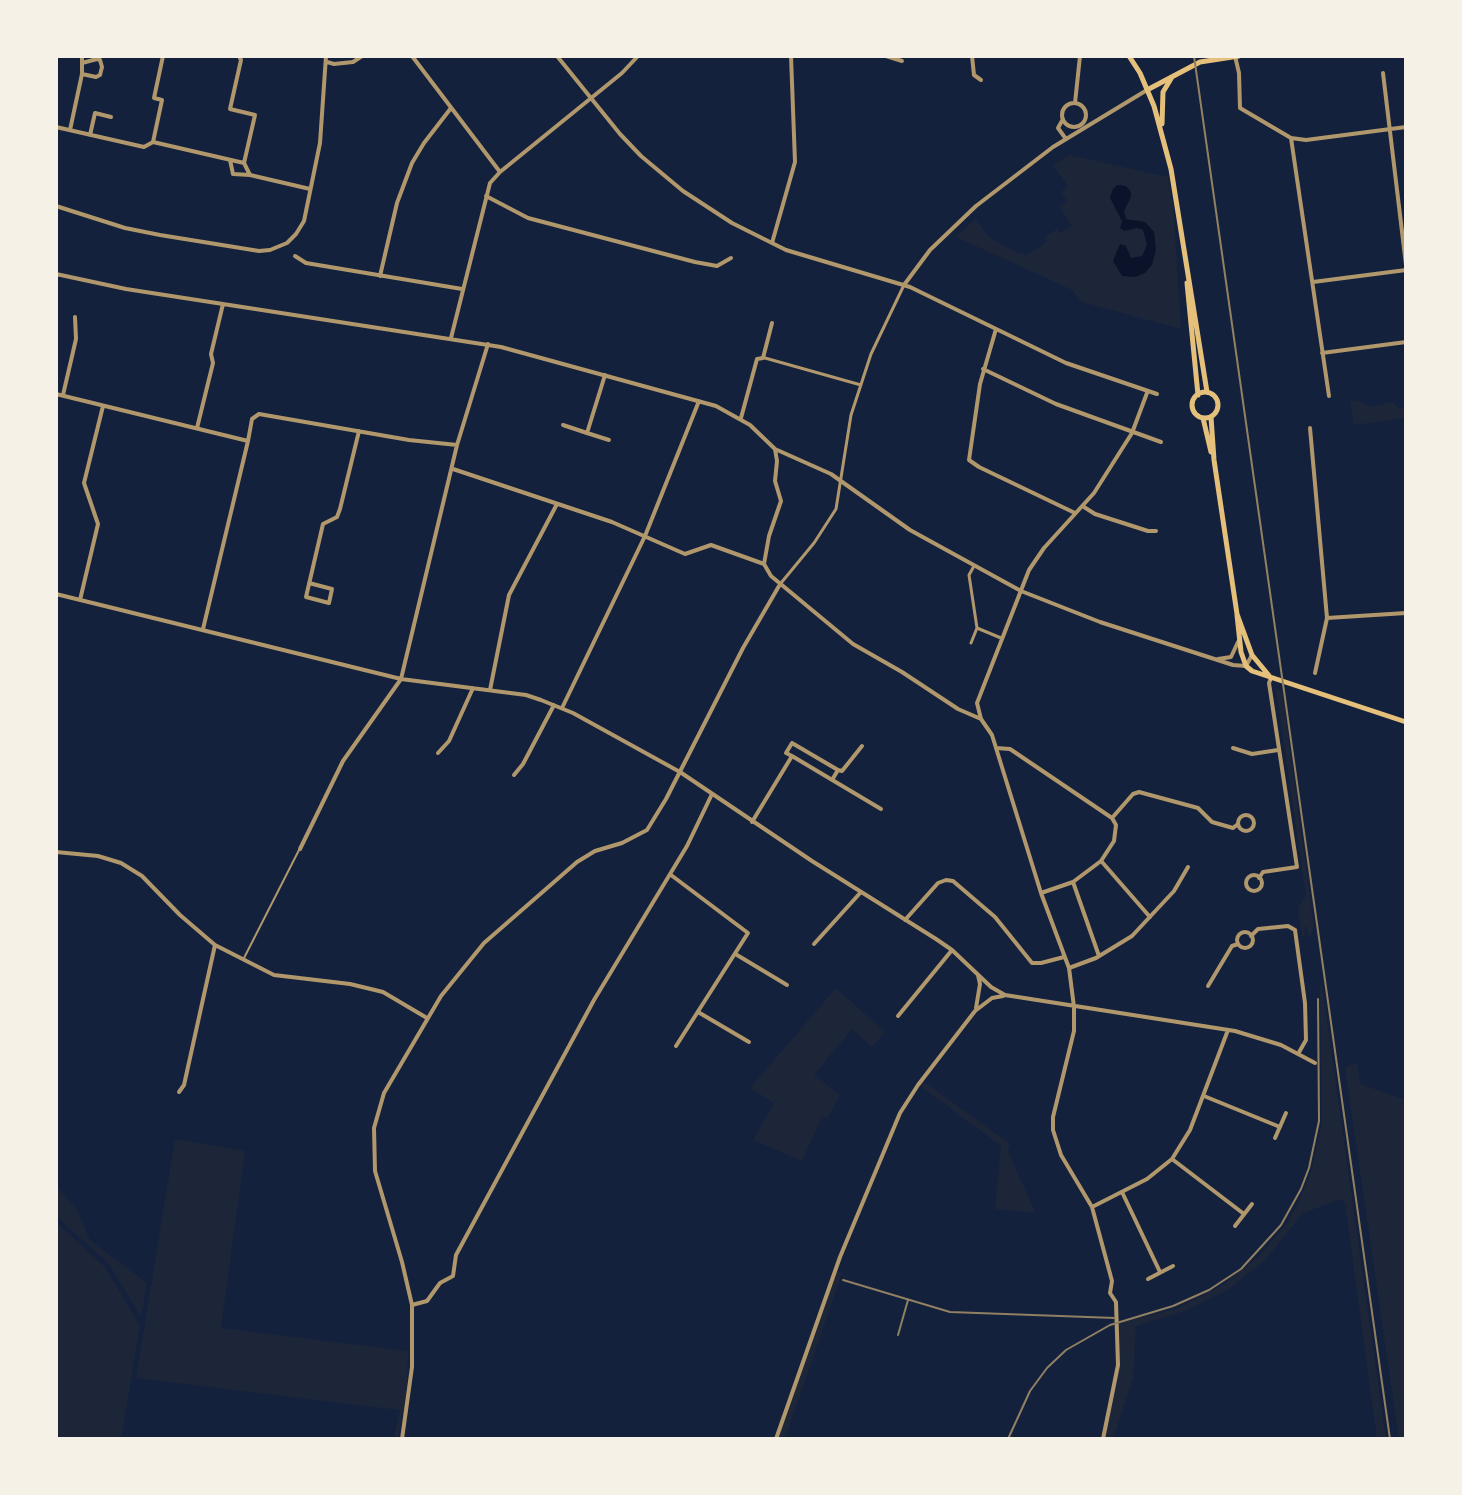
<!DOCTYPE html>
<html>
<head>
<meta charset="utf-8">
<style>
	body { margin:0 }
	#map { position:relative; width:1462px; height:1495px; overflow:hidden; background:#14213d; font-family:Lato,sans-serif }
	canvas { display:block }
	.frame { position:absolute; inset:0; border:58px solid #f6f1e7; pointer-events:none }
</style>
</head>
<body>
<div id="map">
<canvas width="1462" height="1495"></canvas>
<div class="frame"></div>
</div>
<script>
const g = document.querySelector('canvas').getContext('2d');
g.lineJoin = 'round';
function fillPath(path, color) { g.fillStyle = color; g.fill(path, 'evenodd'); }
const shape = rows => new Path2D(rows.map(r => 'M' + r).join(''));
function strokePath(path, color, width, dash) { g.strokeStyle = color; g.lineWidth = width; g.lineCap = dash ? 'butt' : 'round'; g.setLineDash(dash || []); g.stroke(path); }
fillPath(shape([
	[1069,155,1168,177,1173,204,1181,329,1082,302,1072,290,956,237,975,219,988,236,1015,252,1027,255,1047,242,1044,237,1057,229,1060,233,1072,226,1059,206,1067,201,1061,192,1068,186,1053,165],
	[1350,401,1357,401,1372,407,1392,402,1399,408,1406,408,1406,418,1354,425],
	[1276,689,1282,691,1314,926,1311,935,1308,936,1307,927,1304,927,1305,936,1302,936,1298,908,1306,896],
	[1320,985,1322,985,1386,1439,1377,1439,1345,1203,1341,1199,1303,1213,1265,1260,1229,1289,1185,1311,1136,1326,1133,1378,1113,1439,1104,1439,1119,1366,1119,1323,1178,1308,1223,1285,1260,1255,1286,1224,1297,1205,1311,1172,1322,1121],
	[836,988,885,1032,872,1047,852,1029,814,1075,840,1095,827,1119,822,1117,802,1161,753,1140,774,1103,750,1088],
	[1357,1062,1360,1084,1406,1100,1406,1439,1399,1439,1345,1068],
	[923,1081,1010,1144,1008,1150,1012,1161,1036,1213,995,1209,1001,1146,919,1085],
	[175,1139,245,1151,221,1328,408,1351,407,1391,398,1439,394,1439,400,1410,136,1378],
	[56,1186,76,1208,90,1240,147,1283,141,1317,109,1264,56,1216],
	[56,1222,105,1267,140,1325,121,1439,56,1439],
	[836,1271,842,1273,785,1439,777,1439]
]), '#1d2539');
fillPath(shape([
	[1117,185,1126,186,1131,192,1131,197,1124,211,1126,219,1145,222,1154,232,1156,250,1152,265,1145,273,1135,277,1122,276,1113,261,1120,244,1126,246,1131,258,1142,256,1147,245,1143,230,1137,228,1124,231,1120,228,1122,221,1110,198,1113,189]
]), '#0b132b');
strokePath(shape([
	[244,958,299,850]
]), '#b1986c', 2);
strokePath(shape([
	[765,358,861,385],
	[781,583,814,543,836,509,851,415,871,354,904,285],
	[977,628,1001,638],
	[971,643,977,628,969,575,974,566]
]), '#b1986c', 3);
strokePath(shape([
	[239,56,241,60,230,109,255,115,244,163],
	[412,56,500,172],
	[557,56,620,134,641,156,683,191,732,223,786,250,910,287,1066,363,1157,394],
	[886,56,902,61],
	[972,56,974,75,981,80],
	[1235,56,1239,73,1240,108,1291,138,1329,396],
	[327,62,334,64,353,62,362,56],
	[1383,73,1406,265],
	[82,74,96,77,100,75,102,67,100,60,97,59,82,63],
	[1075,103,1080,56],
	'1062 115a12 12 0 1 1 24 0a12 12 0 1 1-24 0Z',
	[1063,119,1058,128,1066,139],
	[56,127,144,147,153,142,244,163,250,175,310,189],
	[70,130,82,74,82,56],
	[90,135,95,113,111,117],
	[1291,138,1306,140,1406,127],
	[153,142,162,100,154,98,163,56],
	[230,160,233,174,250,175],
	[486,196,528,218,695,262,717,266,731,258],
	[56,206,125,228,160,235,259,251,270,250,287,243,296,234,304,221,320,143,326,56],
	[772,243,795,162,791,56],
	[295,256,306,263,462,289],
	[56,274,126,289,501,347,716,406,750,425,775,449,831,474,910,530,1021,591,1100,622,1233,665,1246,666,1252,655],
	[380,276,397,203,412,163,424,143,451,108],
	[1313,282,1406,270],
	[904,285,930,250,976,206,1053,147,1147,90],
	[996,329,980,384,969,460,979,467,1075,513],
	[451,338,490,183,500,172,622,73,638,56],
	[1322,353,1406,342],
	[983,369,1056,404,1161,442],
	[56,394,248,441,252,419,259,414,409,440,457,445],
	[63,395,76,339,75,317],
	[741,418,757,359,763,358,772,323],
	[563,425,587,433,605,375],
	[197,428,213,363,211,354,223,304],
	[1310,428,1327,618,1315,673],
	[587,433,609,440],
	[775,449,777,461,775,481,781,501,769,536,764,564,771,576,853,644,902,672,958,709,981,719],
	[453,469,612,522,685,554,711,545,764,564],
	[1084,507,1095,514,1148,531,1156,531],
	[309,583,332,589,329,603,306,597,323,524,337,517,340,509,359,431],
	[56,594,401,679,526,695,541,700,573,713,680,772,812,861,936,939,952,950,991,987,1005,995,1235,1031,1281,1045,1315,1063],
	[80,600,98,524,84,483,103,406],
	[1327,618,1406,613],
	[203,629,248,441],
	[1218,659,1231,657,1238,642],
	[490,690,509,595,557,504],
	[562,708,645,536,699,401],
	[996,748,1010,749,1112,818,1116,825,1114,841,1101,861,1073,882,1041,893],
	[1233,748,1252,754,1278,750],
	[438,753,449,741,473,688],
	[838,770,842,771,862,746],
	[514,775,523,764,554,705],
	[832,780,838,770,792,743,786,753,792,756,881,809],
	'1238 823a8 8 0 1 1 16 0a8 8 0 1 1-16 0Z',
	[1112,818,1133,794,1139,792,1198,808,1212,822,1233,828,1238,824],
	[752,822,792,756],
	[300,849,343,761,401,679,457,445,488,344],
	[56,852,98,856,121,863,142,876,180,915,215,945,274,975,350,984,383,992,427,1018],
	[1102,862,1150,917],
	[671,875,748,933,676,1046],
	'1246 883a8 8 0 1 1 16 0a8 8 0 1 1-16 0Z',
	[1259,878,1263,872,1297,867,1269,683,1271,678],
	[1073,882,1099,956],
	[905,920,938,883,946,880,953,881,995,917,1032,963,1041,963,1064,957],
	'1237 940a8 8 0 1 1 16 0a8 8 0 1 1-16 0Z',
	[1251,936,1258,929,1288,926,1295,930,1305,1003,1306,1040,1298,1054],
	[814,944,861,892],
	[737,955,787,985],
	[1069,968,1096,958,1132,936,1174,891,1188,867],
	[1208,986,1232,946,1238,944],
	[976,1008,980,984,978,975],
	[698,1012,749,1042],
	[898,1016,952,950],
	[179,1092,184,1085,215,945],
	[1204,1096,1280,1127],
	[1275,1138,1286,1113],
	[1172,1159,1244,1214],
	[1122,1192,1160,1272],
	[1092,1207,1147,1179,1172,1159,1190,1130,1228,1030],
	[1235,1226,1252,1204],
	[1148,1279,1173,1266],
	[412,1305,427,1301,440,1283,453,1276,456,1255,594,1000,687,846,712,794],
	[402,1439,412,1367,412,1305,402,1262,375,1171,374,1128,384,1093,441,996,484,943,577,862,595,851,622,843,647,830,666,799,743,648,779,586],
	[776,1439,840,1257,900,1113,918,1085,975,1011,992,998,1003,996],
	[1103,1439,1118,1365,1116,1302,1110,1293,1112,1281,1092,1207,1061,1155,1053,1130,1053,1117,1074,1031,1074,1007,1069,968,1041,893,992,735,981,719,977,703,1029,570,1044,548,1094,493,1132,433,1147,393]
]), '#b1986c', 4);
strokePath(shape([
	[1129,56,1140,73,1154,106,1171,169,1207,392],
	[1147,90,1200,62,1239,56],
	[1162,124,1163,92,1172,77],
	[1187,283,1198,395],
	'1192 405a13 13 0 1 1 26 0a13 13 0 1 1-26 0Z',
	[1211,417,1214,460,1237,614,1252,655,1271,678],
	[1203,418,1211,452],
	[1237,615,1241,652,1246,666,1252,671,1406,722]
]), '#e5c07b', 5);
strokePath(shape([
	[1194,56,1390,1439],
	[843,1280,950,1312,1115,1318],
	[898,1335,908,1300],
	[1008,1439,1030,1391,1047,1368,1066,1350,1110,1325,1173,1306,1209,1290,1241,1269,1281,1225,1301,1189,1309,1168,1319,1121,1318,999]
]), '#918062', 2);
</script>
</body>
</html>
